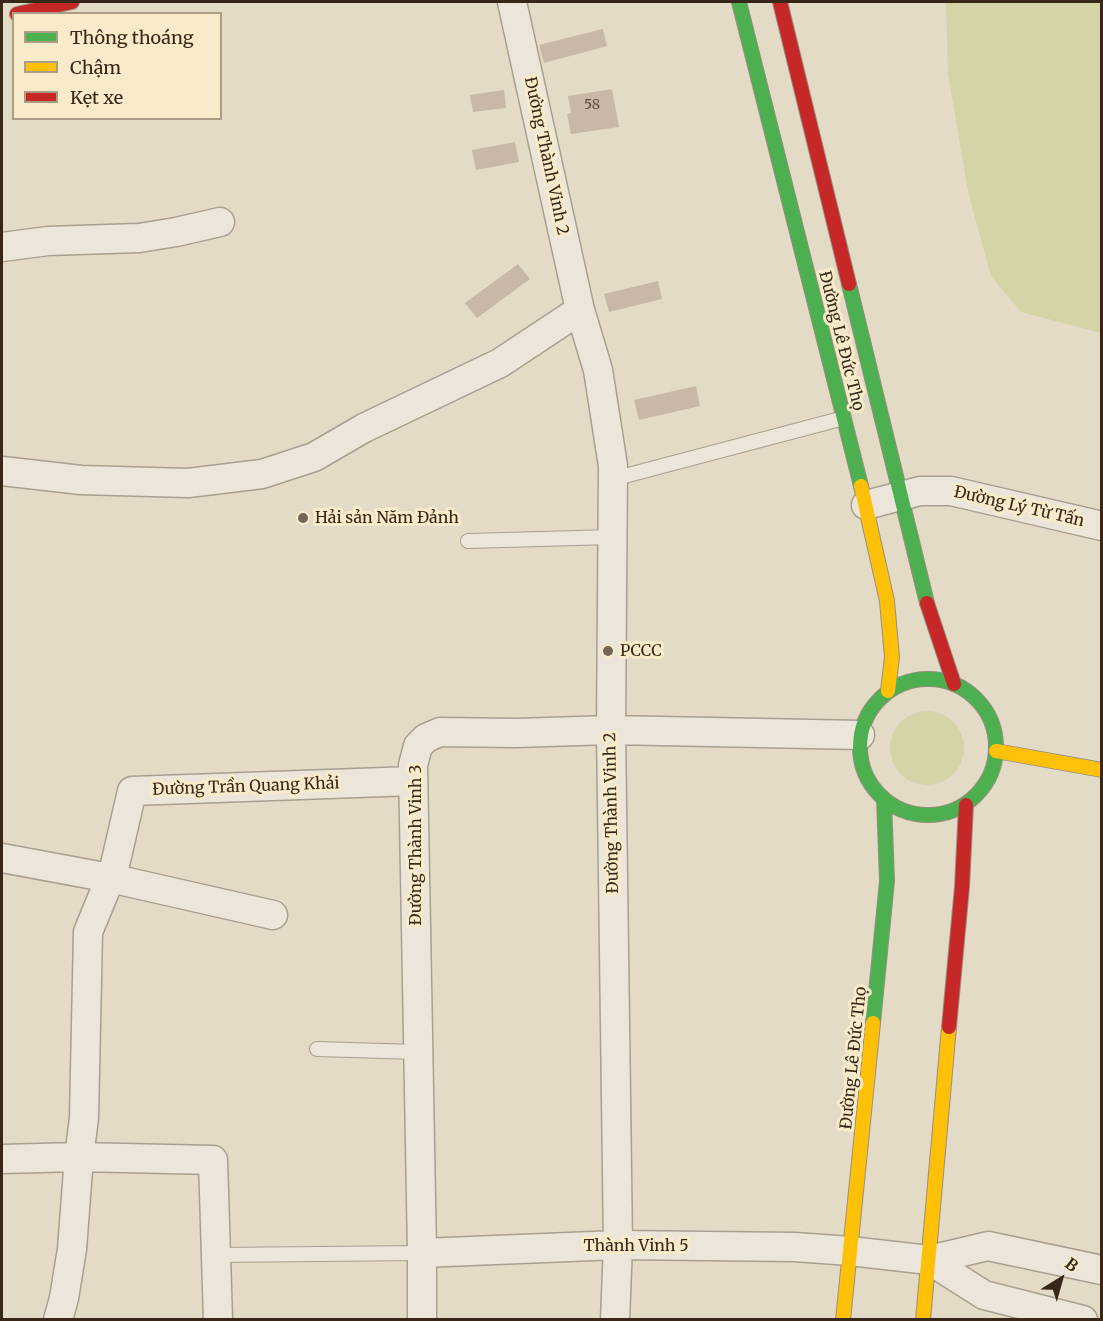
<!DOCTYPE html>
<html>
<head>
<meta charset="utf-8">
<style>
	body { margin:0 }
	#map { position:relative; width:1103px; height:1321px; overflow:hidden; background:#e4dbc6; font-family:Merriweather,serif }
	canvas { display:block }
	.frame { position:absolute; inset:0; border:3px solid #362719; pointer-events:none }
	.legend { position:absolute; left:12px; top:12px; width:210px; height:108px; box-sizing:border-box; background:#f8ebc9; border:2px solid #aa9d83; margin:0; padding:8px 10px; list-style:none; font-size:18px; color:#362719 }
	.legend li { display:flex; align-items:center; gap:12px; height:30px }
	.legend b { width:30px; border:2px solid #aa9d83 }
	.north { position:absolute; left:1031px; top:1249px; width:60px; height:60px; -webkit-text-stroke:4px #f8ebc9; paint-order:stroke; rotate:37deg; font-size:16px; font-weight:700; line-height:24px; text-align:center; color:#362719 }
	.north::after { content:''; display:block; margin:auto; width:21px; height:27px; background:#362719; clip-path:polygon(50% 0,100% 100%,50% 72%,0 100%) }
</style>
</head>
<body>
<div id="map">
<canvas width="1103" height="1321"></canvas>
<div class="frame"></div>
<ul class="legend">
<li><b style="height:8px;background:#4caf50"></b>Thông thoáng</li>
<li><b style="height:8px;background:#ffc107"></b>Chậm</li>
<li><b style="height:8px;background:#c62828"></b>Kẹt xe</li>
</ul>
<div class="north">B</div>
</div>
<script>
const g = document.querySelector('canvas').getContext('2d');
g.lineJoin = 'round';
function fillPath(path, color) { g.fillStyle = color; g.fill(path, 'evenodd'); }
const shape = rows => new Path2D(rows.map(r => 'M' + r).join(''));
function strokePath(path, color, width, dash) { g.strokeStyle = color; g.lineWidth = width; g.lineCap = dash ? 'butt' : 'round'; g.setLineDash(dash || []); g.stroke(path); }
function label(font, color, halo, rows, align = 'center') {
  g.font = font + ' Merriweather,serif'; g.lineWidth = 6; g.setLineDash([]); g.textBaseline = 'middle'; g.strokeStyle = halo; g.fillStyle = color; for (const [text, x, y, turn = 0] of rows) {
    g.save(); g.translate(x, y); g.rotate((+turn || 0) * Math.PI / 180); g.textAlign = isNaN(turn) ? turn : align; if (halo) g.strokeText(text, 0, 0); g.fillText(text, 0, 0); g.restore();
  }
}
fillPath(shape([
	[946,2,1101,2,1101,333,1021,312,991,276,969,196,948,75],
	'890 748a37 37 0 1 1 74 0a37 37 0 1 1-74 0Z'
]), '#d4d4a7');
fillPath(shape([
	[603,29,607,46,544,63,539,45],
	[612,89,619,127,571,134,567,114,571,113,568,96],
	[504,90,506,108,473,112,470,95],
	[515,142,519,162,476,170,472,150],
	[518,264,530,279,477,318,465,303],
	[658,281,662,299,609,312,604,294],
	[696,386,700,406,639,420,634,400]
]), '#c8b8a7');
const lane = shape([
	[613,479,844,418],
	[468,541,613,537],
	[317,1049,418,1052],
	[216,1255,422,1253]
]);
const street = shape([
	[512,2,580,310,598,370,613,466,611,730,618,1245,615,1320],
	[2,247,48,241,139,238,176,232,220,222],
	[2,471,81,480,188,483,262,474,314,457,364,428,500,363,580,310],
	[866,505,920,491,951,491,1102,526],
	[2,858,110,878,273,915],
	[2,1159,79,1157,213,1160,218,1320],
	[422,1253,618,1245,795,1247,850,1251,929,1260,988,1246,1102,1270],
	[929,1260,984,1295,1083,1320],
	[58,1320,64,1298,72,1249,79,1157,84,1118,88,932,114,869,132,791,413,781],
	[422,1320,422,1253,413,765,418,746,426,738,440,732,515,733,611,730,860,735]
]);
const fast = shape([
	[739,2,861,486],
	[849,284,927,603],
	'860 747a68 68 0 1 1 136 0a68 68 0 1 1-136 0Z',
	[873,1023,887,881,884,799]
]);
const slow = shape([
	[861,486,887,601,892,657,888,691],
	[996,751,1102,770],
	[843,1320,873,1023],
	[923,1320,949,1027]
]);
const jam = shape([
	[780,2,849,284],
	[17,14,72,2],
	[927,603,954,684],
	[949,1027,962,887,966,805]
]);
strokePath(lane, '#a89f90', 16);
strokePath(street, '#a89f90', 31);
strokePath(fast, '#988f80', 16);
strokePath(slow, '#988f80', 16);
strokePath(jam, '#988f80', 16);
strokePath(lane, '#ebe6d9', 14);
strokePath(street, '#ebe6d9', 28);
strokePath(fast, '#4caf50', 14);
strokePath(slow, '#ffc107', 14);
strokePath(jam, '#c62828', 14);
for (const [x, y, r, color] of [
	[303,518,6,"#736656"],
	[608,651,6,"#736656"]
]) { const dot = new Path2D(); dot.arc(x, y, r, 0, 2 * Math.PI); g.fillStyle = color; g.fill(dot); strokePath(dot, '#f8ebc9', 2); }
label('14px', '#5a4b3c', null, [
	["58",592,105]
]);
label('16px', '#362719', '#f8ebc9', [
	["Đường Thành Vinh 2",546,156,78],
	["Đường Lê Đức Thọ",841,341,76],
	["Đường Lý Từ Tấn",1019,507,13],
	["Đường Trần Quang Khải",246,787,-2],
	["Đường Thành Vinh 2",612,813,-91],
	["Đường Thành Vinh 3",416,845,-90],
	["Đường Lê Đức Thọ",854,1058,-84],
	["Thành Vinh 5",636,1246]
]);
label('16px', '#362719', '#f8ebc9', [
	["Hải sản Năm Đảnh",315,518],
	["PCCC",620,651]
], 'left');
</script>
</body>
</html>
